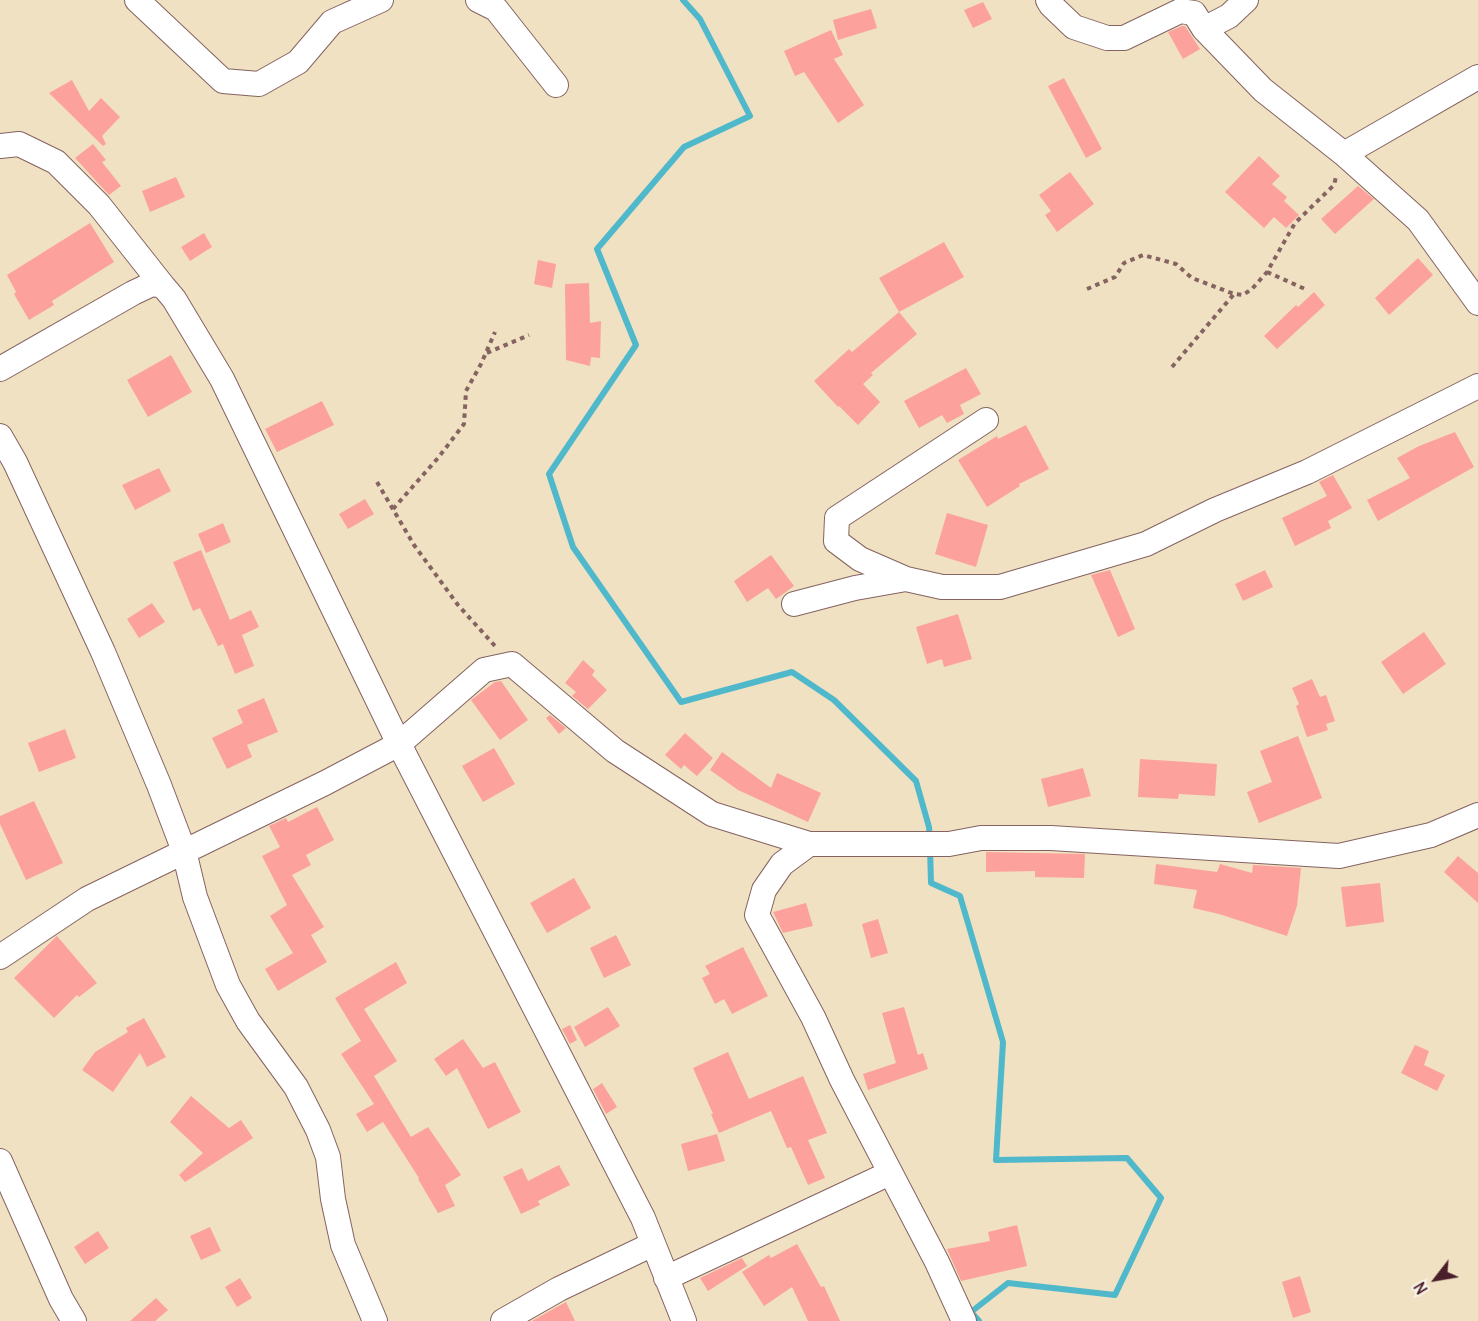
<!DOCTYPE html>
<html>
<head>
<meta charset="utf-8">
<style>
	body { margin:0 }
	#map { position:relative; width:1478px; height:1321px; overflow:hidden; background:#f0e1c3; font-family:Delius,sans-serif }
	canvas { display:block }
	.north { position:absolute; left:1406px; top:1249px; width:60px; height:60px; -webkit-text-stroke:4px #fbf7ec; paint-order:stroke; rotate:239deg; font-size:16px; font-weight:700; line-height:24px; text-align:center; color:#4a1f2b }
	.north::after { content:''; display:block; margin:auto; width:21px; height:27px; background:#4a1f2b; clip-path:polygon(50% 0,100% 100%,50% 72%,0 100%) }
</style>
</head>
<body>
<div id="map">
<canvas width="1478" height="1321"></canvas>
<div class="north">N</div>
</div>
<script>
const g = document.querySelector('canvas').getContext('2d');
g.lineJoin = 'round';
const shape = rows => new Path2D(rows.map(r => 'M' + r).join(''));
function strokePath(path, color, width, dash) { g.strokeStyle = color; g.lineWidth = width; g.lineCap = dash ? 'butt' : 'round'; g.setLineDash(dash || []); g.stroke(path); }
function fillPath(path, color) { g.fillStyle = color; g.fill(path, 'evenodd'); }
strokePath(shape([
	[683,0,700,19,750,116,684,147,597,249,636,345,549,474,573,547,681,702,792,672,834,700,916,781,929,827,930,838],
	[930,848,931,883,960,896,1003,1042,996,1160,1127,1158,1161,1198,1115,1295,1008,1283,971,1312,979,1321]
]), '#4fb9cb', 6);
fillPath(shape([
	[983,2,992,19,973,28,964,10],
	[871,9,877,28,838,40,833,20],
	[1182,26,1185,26,1200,49,1183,59,1168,32],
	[831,30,843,55,834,59,864,105,838,123,804,72,795,76,784,51],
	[1064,78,1102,149,1086,158,1048,86],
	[72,80,89,111,101,98,120,117,102,136,106,144,103,146,49,93],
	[93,144,106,160,102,162,121,186,109,195,75,158],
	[1259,156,1280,176,1272,184,1287,197,1284,201,1299,215,1286,228,1274,217,1264,228,1225,192],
	[1070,172,1094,204,1057,232,1045,215,1051,211,1039,195],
	[176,177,185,197,150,212,142,191],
	[1358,186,1374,199,1335,234,1321,219],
	[90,223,114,262,52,301,54,305,29,320,14,294,16,292,7,275],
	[204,233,212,247,190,261,181,247],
	[944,242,964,277,899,312,879,278],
	[1418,258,1433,275,1389,315,1375,298],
	[538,260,556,264,552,288,534,284],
	[589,283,590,323,601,321,600,358,591,357,590,366,566,360,565,284],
	[1314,292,1325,305,1277,349,1264,336,1296,305,1298,307],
	[899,312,917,334,871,373,873,375,863,384,880,402,858,425,839,406,838,407,814,381,849,349,852,352],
	[171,355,192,392,148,417,127,380],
	[966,368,981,394,960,405,964,414,947,423,942,415,919,428,904,401],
	[322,401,334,425,277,452,265,429],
	[1026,425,1049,469,1019,484,1020,486,987,507,958,460,997,436,998,439],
	[1455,432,1474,467,1378,521,1367,500,1410,478,1397,458,1419,446],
	[159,468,171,491,135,510,122,485],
	[1333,475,1352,508,1328,521,1331,528,1295,546,1282,518,1327,496,1319,482],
	[365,499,374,514,348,529,339,514],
	[947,513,988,525,976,567,935,554],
	[223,523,231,542,206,553,198,534],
	[201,550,230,620,251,610,259,627,242,635,254,666,235,674,223,644,218,646,200,608,193,611,173,562],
	[771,555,794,586,776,599,768,588,747,602,734,581],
	[1110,570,1135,629,1118,637,1091,575],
	[1265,570,1273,587,1243,601,1235,584],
	[152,603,165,622,139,638,127,619],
	[958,614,972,659,944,667,942,659,927,664,916,627],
	[1424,632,1446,664,1403,694,1381,662],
	[583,660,595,671,592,675,607,690,588,709,572,696,576,692,565,683],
	[1312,679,1320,697,1326,695,1335,721,1326,724,1328,730,1307,737,1296,706,1299,704,1292,688],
	[501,681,528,720,500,740,471,700,495,682],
	[264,698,278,732,247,745,252,757,227,769,212,738,243,723,237,710],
	[550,715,566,728,559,734,546,718],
	[65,729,76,758,39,772,28,743],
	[685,733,713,758,697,776,684,765,681,769,665,755],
	[1298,736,1322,798,1259,823,1247,792,1272,782,1260,751],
	[494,748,515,784,483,802,462,766],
	[722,752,771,788,777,773,821,793,808,822,738,790,710,770],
	[1140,759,1217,764,1215,796,1179,794,1178,799,1138,797],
	[1083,768,1091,796,1048,807,1041,779],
	[34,801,63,863,26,880,0,824,0,816],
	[317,807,334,840,306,855,311,865,292,875,324,927,311,935,327,962,278,991,265,969,293,953,270,916,287,905,262,856,280,847,269,826,286,818,288,822],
	[986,852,1085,854,1084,878,1035,877,1035,871,986,872],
	[1458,856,1478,873,1478,903,1444,872],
	[1156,864,1217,872,1220,864,1252,873,1253,865,1301,868,1297,906,1287,936,1219,914,1193,908,1197,890,1154,884],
	[574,878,591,908,547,933,530,903],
	[1380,883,1384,922,1346,927,1341,887],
	[806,903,813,926,783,933,773,912],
	[878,919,888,953,871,958,862,924],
	[616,935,631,965,604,978,590,948],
	[57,936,97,983,79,997,77,995,54,1018,14,978],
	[743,947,768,996,732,1014,724,999,715,1004,702,978,710,974,705,966],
	[396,962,407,983,364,1009,397,1061,374,1076,411,1137,428,1127,461,1175,445,1185,455,1206,438,1213,418,1179,419,1178,383,1122,367,1132,356,1114,374,1104,341,1054,361,1041,335,998],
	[608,1007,620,1026,585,1047,574,1027],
	[904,1007,918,1055,923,1053,928,1069,868,1090,863,1074,896,1063,882,1013],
	[144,1018,166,1057,147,1067,140,1053,113,1092,82,1070,95,1052,128,1032,126,1028],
	[570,1025,577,1040,570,1044,562,1029],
	[463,1039,483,1068,495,1062,521,1112,488,1129,457,1068,446,1076,434,1059],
	[1415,1045,1429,1051,1424,1065,1445,1075,1437,1091,1401,1073],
	[728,1052,749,1099,803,1076,827,1133,808,1140,825,1178,808,1185,791,1147,787,1148,771,1111,719,1133,711,1114,713,1114,693,1068],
	[602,1083,617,1107,606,1114,593,1089],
	[191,1096,229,1128,241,1120,253,1138,185,1182,179,1175,203,1153,170,1122],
	[717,1134,725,1161,688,1171,681,1144],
	[559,1165,570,1185,538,1201,540,1205,521,1214,503,1177,522,1168,528,1181],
	[1017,1225,1027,1266,961,1281,947,1249,990,1241,988,1232],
	[210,1227,221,1251,201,1260,190,1236],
	[98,1231,109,1248,85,1264,74,1247],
	[797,1244,821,1287,824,1286,840,1321,808,1321,792,1287,764,1306,742,1272,769,1255,771,1258],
	[742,1258,747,1266,708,1291,700,1278],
	[1300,1276,1311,1312,1293,1318,1282,1282],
	[240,1278,252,1298,237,1307,225,1287],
	[156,1298,168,1310,155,1321,130,1321],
	[566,1302,575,1321,532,1321,555,1308]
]), '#fda19c');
const minor = shape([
	[137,0,223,81,259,84,298,62,332,22,381,0],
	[478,0,496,9,556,85],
	[1048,0,1051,5,1074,27,1107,38,1124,38,1180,11,1194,13,1204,29,1263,90,1344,154,1418,220,1478,303],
	[1204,29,1229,16,1246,0],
	[0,146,19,144,56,162,99,205,163,286],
	[1344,154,1478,77],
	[0,369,133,293,152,284,163,286,174,299,222,379,399,744,643,1218,684,1321],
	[986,420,837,518,836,541,860,559,906,579,942,587,1000,587,1146,544,1215,510,1307,472,1478,386],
	[0,436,15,462,103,652,159,785,184,851,195,897,228,985,248,1021,296,1087,318,1130,328,1157,333,1199,343,1245,375,1321],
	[794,604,855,588,906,579],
	[809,844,782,864,764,890,757,915,813,1017,842,1080,937,1262,964,1321],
	[0,957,87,899,325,783,399,744,484,670,512,664,615,751,712,814,809,844,949,844,981,838,1051,838,1339,856,1431,835,1478,815],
	[0,1161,61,1299,74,1321],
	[666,1278,890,1173],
	[503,1321,559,1289,653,1244]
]);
strokePath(minor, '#846360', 26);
strokePath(shape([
	[1267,272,1305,289],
	[1087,289,1115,277,1124,263,1143,255,1176,264,1192,278,1234,294,1243,295,1252,289,1267,272,1295,223,1334,185,1336,177],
	[487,353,529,335],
	[1172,367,1234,294],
	[377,482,414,545,458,605,495,646],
	[393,509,438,458,464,424,466,391,481,364,495,332]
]), '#846360', 4, [4.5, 4.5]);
strokePath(minor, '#fff', 24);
</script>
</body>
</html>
